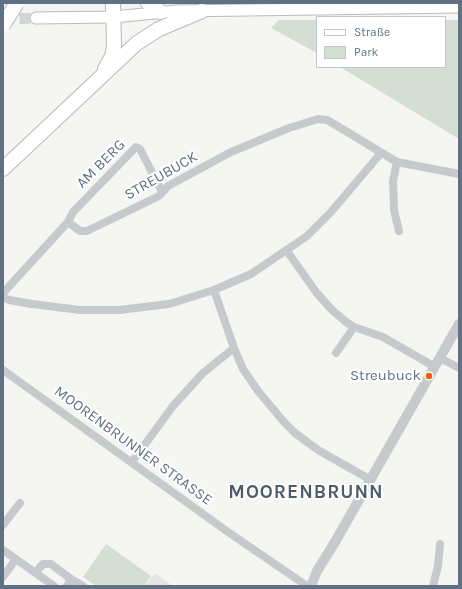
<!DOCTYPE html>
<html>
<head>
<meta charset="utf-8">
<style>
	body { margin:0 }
	#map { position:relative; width:462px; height:589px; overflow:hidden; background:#f5f6f1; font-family:Karla,sans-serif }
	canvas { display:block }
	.frame { position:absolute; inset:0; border:4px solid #617185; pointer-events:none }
	.legend { position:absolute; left:316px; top:16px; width:130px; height:52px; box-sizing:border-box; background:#fff; border:1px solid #c0c6ce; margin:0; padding:5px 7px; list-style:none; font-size:12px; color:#617185 }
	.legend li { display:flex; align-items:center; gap:8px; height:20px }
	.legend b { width:20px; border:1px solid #c0c6ce }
</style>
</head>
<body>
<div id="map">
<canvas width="462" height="589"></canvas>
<div class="frame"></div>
<ul class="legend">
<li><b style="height:5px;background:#fff"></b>Straße</li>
<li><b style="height:11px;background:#d5ded2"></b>Park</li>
</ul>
</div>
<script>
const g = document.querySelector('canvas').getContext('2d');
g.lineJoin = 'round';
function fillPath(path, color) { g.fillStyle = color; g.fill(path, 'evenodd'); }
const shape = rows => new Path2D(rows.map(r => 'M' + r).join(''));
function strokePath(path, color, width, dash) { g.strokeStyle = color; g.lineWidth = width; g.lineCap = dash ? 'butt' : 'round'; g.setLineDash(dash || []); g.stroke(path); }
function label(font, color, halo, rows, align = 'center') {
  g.font = font + ' Karla,sans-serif'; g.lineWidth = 4; g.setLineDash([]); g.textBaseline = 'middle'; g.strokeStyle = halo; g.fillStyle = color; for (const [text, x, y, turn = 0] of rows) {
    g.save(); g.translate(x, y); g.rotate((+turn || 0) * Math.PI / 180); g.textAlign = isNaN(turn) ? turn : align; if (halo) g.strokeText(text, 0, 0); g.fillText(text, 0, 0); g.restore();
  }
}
fillPath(shape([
	[155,573,173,586,145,586]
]), '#e6e6e5');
fillPath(shape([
	[279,20,317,20,317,53,271,28],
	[445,20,459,20,459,139,340,67,445,67],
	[106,544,151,576,144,586,96,586,83,577]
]), '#d5ded2');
strokePath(shape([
	[3,19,36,18]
]), '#d0d5d6', 11, [11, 5.5]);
const secondary = shape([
	[36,18,113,17,176,11,459,7]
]);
const motorway = shape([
	[148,3,161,12],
	[105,69,112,56,114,46,113,3],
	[3,169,137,43,159,29,202,11]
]);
strokePath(secondary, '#b8bcc2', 13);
strokePath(motorway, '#b8bbbe', 16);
strokePath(shape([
	[397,162,393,181,394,210,399,231],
	[68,222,73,212,136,147,140,149,162,192],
	[287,251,316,292,331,309,346,322,354,327,383,337,435,367],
	[214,290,234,348,243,369,258,391,284,422,295,433,318,450,371,480],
	[3,293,68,222,80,231,87,231,159,196,168,186,231,152,289,128,318,119,327,120,339,127,397,162,459,174],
	[3,297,9,300,32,304,80,310,119,310,169,304,214,290,251,274,307,236,331,212,381,153],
	[336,353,354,327],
	[440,358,459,368],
	[3,370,228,532,307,586],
	[132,462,173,406,203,373,234,348],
	[3,525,20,503],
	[3,550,54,586],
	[36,572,43,564,51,564,71,579],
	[3,577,16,559],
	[67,586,71,579,83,586],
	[433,586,438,566,440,544]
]), '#c7cacd', 8);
strokePath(shape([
	[311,586,317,571,335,542,459,324]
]), '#c7cacd', 10);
strokePath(secondary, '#fff', 11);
strokePath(motorway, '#fff', 14);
const motorwayBridge = shape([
	[3,25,17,3]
]);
strokePath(motorwayBridge, '#b8bbbe', 16, []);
strokePath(motorwayBridge, '#fff', 14);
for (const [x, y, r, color] of [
	[429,376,4,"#f45e12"]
]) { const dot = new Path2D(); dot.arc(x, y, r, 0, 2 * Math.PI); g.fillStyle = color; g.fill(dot); strokePath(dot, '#fff', 1.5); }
label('15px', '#617185', '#fff', [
	["AM BERG",101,164,-45],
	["STREUBUCK",161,176,-30],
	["MOORENBRUNNER STRASSE",133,446,36]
]);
label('15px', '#617185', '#fff', [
	["Streubuck",421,376]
], 'right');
g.letterSpacing = '1px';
label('bold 19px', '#505c6a', '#fff', [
	["MOORENBRUNN",306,493]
]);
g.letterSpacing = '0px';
</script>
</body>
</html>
